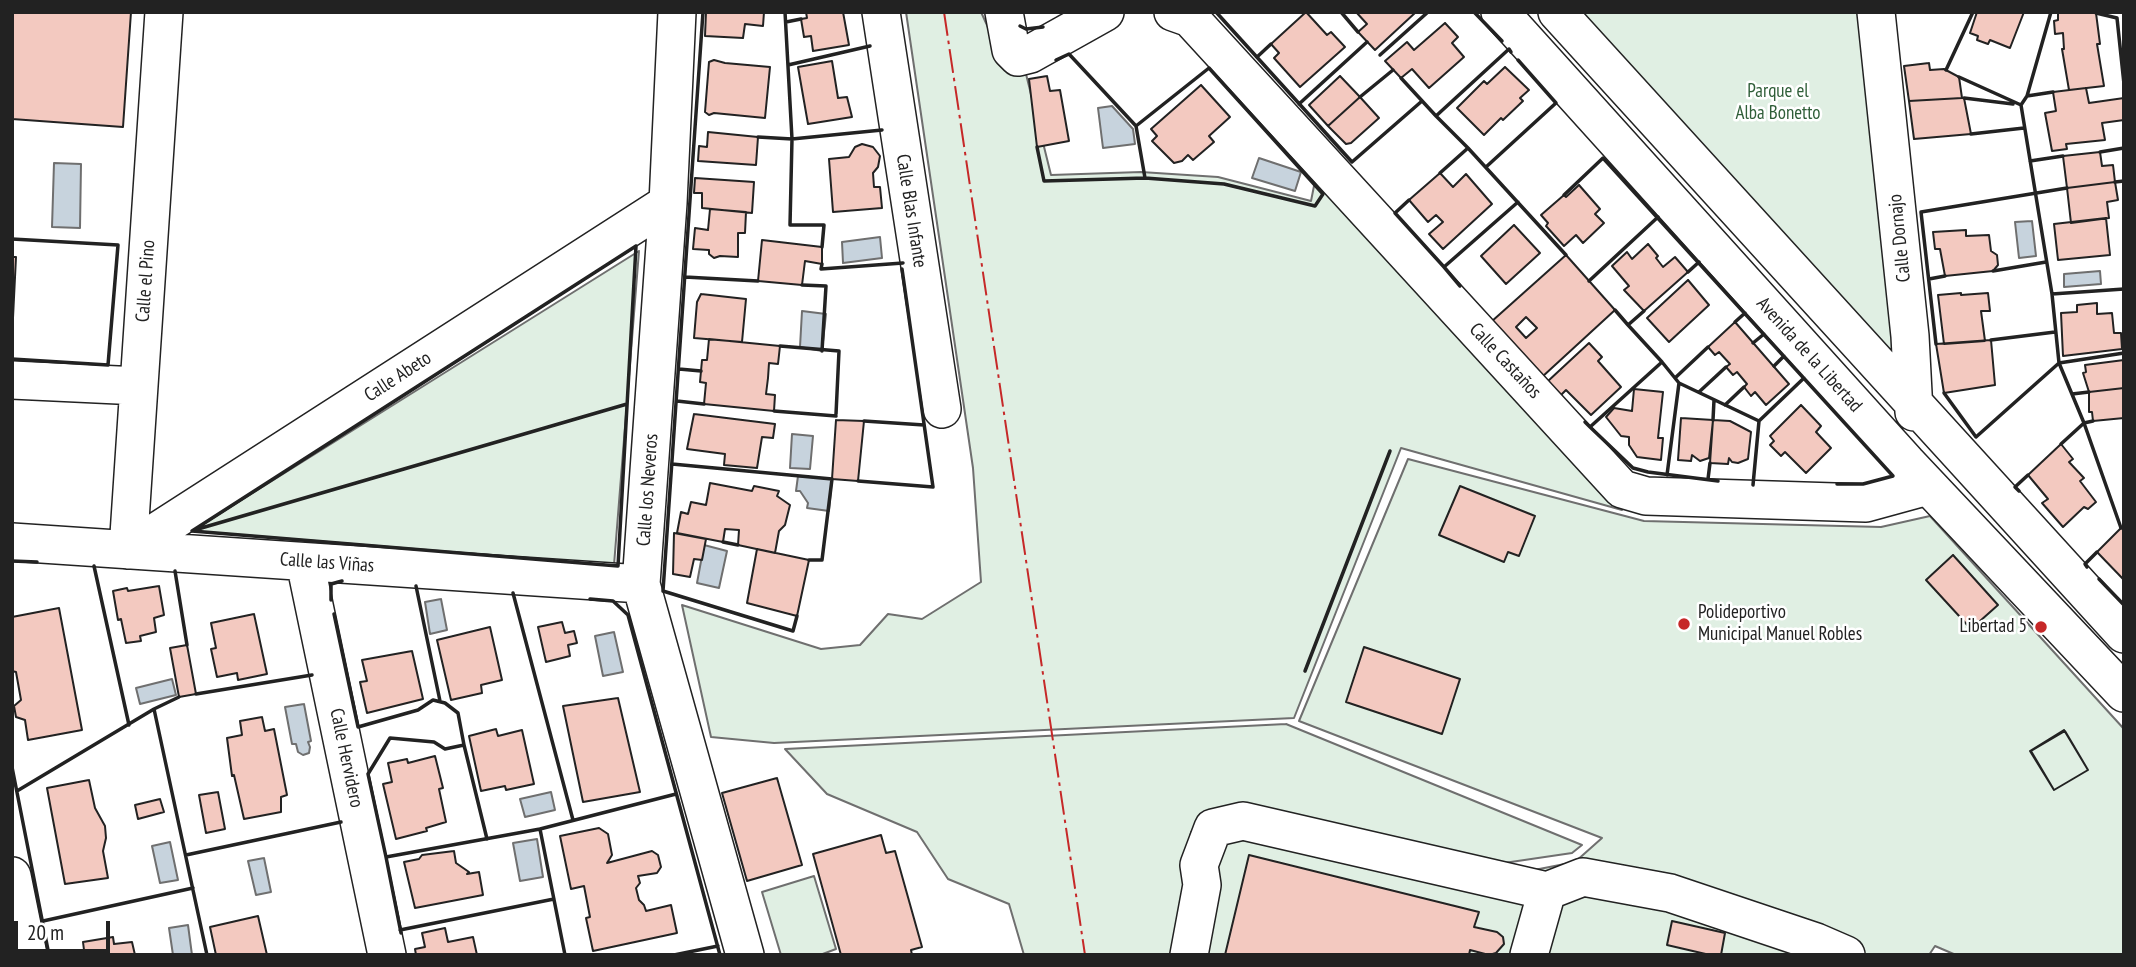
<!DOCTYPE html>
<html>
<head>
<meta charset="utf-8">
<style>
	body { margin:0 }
	#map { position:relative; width:2136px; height:967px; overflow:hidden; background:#fff; font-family:"PT Sans Narrow",sans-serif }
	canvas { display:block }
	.frame { position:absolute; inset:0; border:14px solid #222; pointer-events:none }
	.scale { position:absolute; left:14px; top:921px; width:96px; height:32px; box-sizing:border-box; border:4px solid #222; border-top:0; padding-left:9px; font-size:21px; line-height:24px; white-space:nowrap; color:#222; -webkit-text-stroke:5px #fff; paint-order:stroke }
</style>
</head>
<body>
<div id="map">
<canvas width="2136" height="967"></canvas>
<div class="frame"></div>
<div class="scale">20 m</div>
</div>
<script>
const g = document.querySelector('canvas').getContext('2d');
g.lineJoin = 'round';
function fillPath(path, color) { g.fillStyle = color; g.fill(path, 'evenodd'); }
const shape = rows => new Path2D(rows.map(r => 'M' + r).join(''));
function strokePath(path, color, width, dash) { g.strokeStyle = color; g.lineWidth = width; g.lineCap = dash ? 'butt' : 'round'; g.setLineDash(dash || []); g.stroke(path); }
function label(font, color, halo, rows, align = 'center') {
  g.font = font + ' "PT Sans Narrow",sans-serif'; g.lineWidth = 5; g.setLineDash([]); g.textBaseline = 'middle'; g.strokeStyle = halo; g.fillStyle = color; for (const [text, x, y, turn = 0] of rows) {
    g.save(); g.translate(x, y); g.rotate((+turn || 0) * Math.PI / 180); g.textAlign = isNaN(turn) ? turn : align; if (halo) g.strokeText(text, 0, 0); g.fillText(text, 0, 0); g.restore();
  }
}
const green = shape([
	[906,12,981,12,996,45,1026,74,1051,175,1141,172,1218,177,1311,201,1315,181,1622,510,1401,448,1294,718,774,743,711,737,682,605,821,649,860,645,888,614,922,619,981,582,973,468,906,12],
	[1570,12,1858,12,1902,358,1894,365,1570,12],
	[639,251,614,565,192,531,639,251],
	[1408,459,1644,521,1881,527,1930,516,2124,729,2124,955,1956,955,1935,946,1929,955,1197,955,1224,831,1483,880,1575,862,1602,838,1299,721,1408,459],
	[1286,724,1582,845,1572,853,1504,863,1247,804,1191,832,1176,955,1024,955,1009,904,948,879,917,832,827,794,785,749,1286,724],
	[814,876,836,949,820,955,781,955,762,892,814,876]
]);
fillPath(green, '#e0efe3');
strokePath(green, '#6f6f6f', 2);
const water = shape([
	[1112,106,1133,129,1135,144,1103,148,1098,108,1112,106],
	[1259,158,1301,172,1295,191,1252,178,1259,158],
	[54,163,81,164,80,228,52,227,54,163],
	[2032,221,2036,256,2019,258,2015,222,2032,221],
	[880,237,882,258,843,263,842,242,880,237],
	[2100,271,2101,284,2064,287,2064,274,2100,271],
	[802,311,826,314,822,351,800,347,802,311],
	[792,434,813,436,810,469,790,468,792,434],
	[798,476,832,479,829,511,807,508,808,503,800,491,796,491,798,476],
	[704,545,727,551,719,588,697,583,704,545],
	[441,599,447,630,430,634,425,602,441,599],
	[614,632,623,672,603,676,595,636,614,632],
	[172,679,176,695,140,704,136,688,172,679],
	[304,704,311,741,308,742,310,747,309,753,303,755,298,752,296,744,292,744,285,707,304,704],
	[551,792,555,810,525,817,520,799,551,792],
	[537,839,543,877,520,881,513,843,537,839],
	[170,842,178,880,160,883,152,846,170,842],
	[264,858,271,892,256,895,248,861,264,858],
	[188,925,192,955,173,955,169,928,188,925]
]);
fillPath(water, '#c7d3dd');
strokePath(water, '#6f6f6f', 2);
const building = shape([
	[12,12,131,12,123,127,12,119,12,12],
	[706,12,764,12,763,26,745,24,743,38,705,36,706,12],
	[806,12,843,12,849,45,813,51,811,36,804,37,801,19,807,18,806,12],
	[1306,12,1327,35,1331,32,1345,47,1300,87,1274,58,1279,53,1271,44,1306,12],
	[1356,12,1416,12,1375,50,1358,32,1367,24,1356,12],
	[1977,12,2024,12,2010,48,1990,40,1988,44,1977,40,1978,36,1970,33,1977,12],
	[2058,12,2096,13,2100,44,2097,44,2104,86,2069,90,2062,49,2064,49,2063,33,2055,34,2054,21,2058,20,2058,12],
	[1445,23,1458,37,1452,43,1464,57,1429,88,1412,69,1401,78,1385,61,1407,42,1414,50,1445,23],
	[714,60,725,63,770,67,765,118,714,113,709,115,705,112,709,62,714,60],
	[832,61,838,98,847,97,852,117,808,124,798,67,832,61],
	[1929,63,1930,70,1944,69,1959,77,1962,98,1909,101,1904,66,1929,63],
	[1505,67,1529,90,1520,98,1523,101,1503,120,1501,118,1484,135,1457,108,1484,81,1487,84,1505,67],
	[1047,76,1050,91,1060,90,1069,141,1037,147,1029,79,1047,76],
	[1340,76,1360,97,1328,126,1309,105,1340,76],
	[1201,85,1230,117,1209,136,1214,142,1193,160,1188,155,1182,161,1174,163,1152,141,1157,136,1151,129,1201,85],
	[2086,88,2089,103,2124,98,2124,120,2102,123,2105,140,2066,144,2067,149,2052,151,2045,113,2056,111,2053,92,2086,88],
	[1360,97,1379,118,1351,143,1346,144,1328,126,1360,97],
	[1962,98,1964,98,1971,134,1914,139,1909,101,1962,98],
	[708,132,758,137,756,165,698,161,699,146,707,147,708,132],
	[862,144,873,147,880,156,878,167,873,173,874,187,880,187,882,208,833,212,829,159,849,157,855,147,862,144],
	[2100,152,2102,166,2113,165,2115,182,2067,188,2063,156,2100,152],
	[1440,173,1453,187,1466,174,1492,204,1443,249,1429,234,1443,222,1436,215,1428,222,1409,200,1440,173],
	[695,178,754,182,752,213,702,208,702,193,694,193,695,178],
	[2115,182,2118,200,2107,202,2109,218,2071,223,2067,188,2115,182],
	[1579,185,1600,209,1595,214,1604,223,1583,243,1576,235,1564,246,1546,226,1548,223,1541,215,1564,195,1566,197,1579,185],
	[710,209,746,212,745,233,738,233,738,257,720,256,714,258,709,254,709,250,693,249,695,228,708,230,710,209],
	[2106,218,2110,255,2058,260,2054,224,2106,218],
	[1514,225,1540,253,1506,284,1481,256,1514,225],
	[1966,230,1966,236,1989,235,1991,251,1997,255,1998,265,1993,271,1945,276,1940,249,1935,249,1933,232,1966,230],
	[762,240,822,247,822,264,805,261,802,285,758,281,762,240],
	[1648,244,1658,256,1656,258,1663,267,1675,257,1688,272,1644,311,1624,290,1629,286,1612,266,1627,252,1632,259,1648,244],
	[1566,255,1615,310,1542,377,1491,322,1566,255],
	[1526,317,1537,328,1526,338,1516,327,1526,317],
	[12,257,16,257,12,338,12,257],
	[1688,280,1709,305,1669,342,1647,318,1688,280],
	[1961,293,1961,295,1988,293,1990,311,1981,311,1985,341,1944,344,1938,295,1961,293],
	[701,294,746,299,742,342,694,338,697,302,701,294],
	[2097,303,2097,314,2112,313,2114,333,2121,333,2122,349,2063,356,2061,313,2077,312,2077,305,2097,303],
	[1735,322,1789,384,1766,405,1755,392,1751,396,1744,387,1747,384,1737,372,1733,375,1726,367,1730,364,1719,352,1715,355,1708,347,1735,322],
	[709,339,780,346,778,364,769,363,768,378,766,394,775,395,774,411,704,404,706,383,700,382,702,360,707,360,709,339],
	[1991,340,1995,385,1944,393,1936,344,1991,340],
	[1589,343,1602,357,1598,361,1621,387,1591,415,1566,390,1560,396,1547,382,1589,343],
	[2124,360,2124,388,2089,392,2083,373,2086,372,2085,365,2124,360],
	[2124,388,2124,418,2093,421,2092,412,2089,412,2089,392,2124,388],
	[1634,389,1663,392,1658,438,1663,438,1661,460,1637,457,1629,445,1629,437,1621,436,1606,417,1614,408,1632,411,1634,389],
	[1801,405,1821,426,1816,432,1831,448,1806,473,1785,452,1781,456,1770,445,1774,441,1770,436,1801,405],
	[694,414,775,424,773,438,762,437,757,468,724,465,725,454,687,449,694,414],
	[1681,418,1713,420,1709,458,1700,461,1692,455,1691,461,1678,460,1681,418],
	[836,420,864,421,858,481,832,479,836,420],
	[1713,420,1730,421,1751,432,1748,459,1738,463,1732,462,1729,458,1728,464,1710,463,1713,420],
	[2061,444,2073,459,2069,462,2084,478,2080,481,2096,502,2088,509,2084,507,2063,527,2042,503,2048,499,2028,475,2061,444],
	[710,483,752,491,754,486,779,491,777,496,790,505,785,525,779,531,775,553,738,545,739,530,725,529,723,542,677,533,681,512,688,514,691,502,706,505,710,483],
	[1460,486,1535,516,1519,556,1508,552,1504,562,1439,535,1460,486],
	[2121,528,2124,528,2124,580,2097,552,2121,528],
	[674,533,706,539,702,560,694,559,690,577,673,574,674,533],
	[757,549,809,560,797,616,747,603,757,549],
	[1953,555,1998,605,1971,629,1926,580,1953,555],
	[159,586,164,615,154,618,156,632,140,636,141,641,126,643,121,619,118,620,113,591,127,588,128,591,159,586],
	[59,608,82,730,28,740,25,720,16,717,14,706,21,700,16,672,12,671,12,617,59,608],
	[254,614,267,674,238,680,237,673,217,677,211,649,216,648,211,623,254,614],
	[562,622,565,633,574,631,577,643,568,645,570,656,546,662,538,627,562,622],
	[490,627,502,680,481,685,482,693,451,700,437,640,490,627],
	[187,645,196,694,179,697,170,648,187,645],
	[1364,647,1460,679,1442,734,1346,702,1364,647],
	[412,651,423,699,367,713,360,682,367,681,362,660,412,651],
	[618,698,640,792,583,802,563,706,618,698],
	[262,717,265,731,274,729,287,795,281,797,281,812,244,819,234,775,232,776,227,738,242,735,240,721,262,717],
	[496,729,498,736,522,730,534,784,506,790,505,786,481,791,469,736,496,729],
	[2064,730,2088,770,2054,790,2030,751,2064,730],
	[2065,731,2088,770,2054,790,2031,751,2065,731],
	[435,756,443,788,439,789,446,822,426,828,427,831,396,839,383,784,392,782,388,763,407,759,408,763,435,756],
	[777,778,802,865,747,881,722,793,777,778],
	[89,780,95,808,105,826,106,838,103,851,108,878,65,884,47,788,89,780],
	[218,792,225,829,206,833,199,795,218,792],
	[160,799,164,812,138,819,135,805,160,799],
	[599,828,608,834,612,855,607,863,652,851,658,855,661,867,657,873,638,876,640,883,636,888,639,900,644,905,646,911,671,905,677,933,593,951,586,918,590,917,584,886,571,889,560,836,599,828],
	[881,835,886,853,895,851,922,947,911,950,912,955,841,955,813,854,881,835],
	[454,851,456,863,469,872,467,874,479,872,483,895,415,908,404,862,419,859,422,855,454,851],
	[1249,855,1479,912,1474,927,1497,932,1503,937,1504,944,1496,953,1489,955,1470,950,1469,955,1225,955,1249,855],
	[258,916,267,955,216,955,210,927,258,916],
	[1672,921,1725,933,1721,955,1710,955,1667,945,1672,921],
	[445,928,448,942,473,937,477,955,416,955,415,949,425,947,422,933,445,928],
	[113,937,114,944,132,942,135,955,76,955,75,952,84,950,83,942,113,937]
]);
fillPath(building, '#f3c9c0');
strokePath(building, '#222', 2);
const minor = shape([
	[677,12,668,203,641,584,745,955],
	[881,12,942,409],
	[1004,12,1011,50,1018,57,1030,54,1105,12],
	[1173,12,1190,18,1622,489,1646,496,1866,503,1928,486],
	[1500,12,1907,463,2124,693],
	[1557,12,2124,634],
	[1876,12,1910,336,1914,412],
	[12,380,139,386],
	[12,542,641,584],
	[128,550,668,203],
	[128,550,164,12],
	[305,562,387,955],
	[12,876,28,955],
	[1189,955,1202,885,1199,865,1213,828,1243,821,1547,891,1583,877,1670,893,1816,942,1846,955],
	[1529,955,1547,891]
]);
strokePath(minor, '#222', 40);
strokePath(minor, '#fff', 37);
strokePath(shape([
	[703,12,663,591,793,631,797,616],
	[785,12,792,139,882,130],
	[1216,12,1352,162,1422,101],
	[1341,12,1358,32],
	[1474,12,1502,41],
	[2096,13,2117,18,2124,84],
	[786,22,801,19],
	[1020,26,1026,29,1043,27],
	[1511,52,1509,49,1436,116,1468,148,1566,255],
	[1380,55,1428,12],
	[1257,57,1271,44],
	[788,65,870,46],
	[1946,70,1973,12],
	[1959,77,2021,105],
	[1401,78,1436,116],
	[2027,96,2051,12],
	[1360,97,1393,70],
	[1964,98,2013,104],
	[1299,104,1367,42],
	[1136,126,1209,68,1323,194,1315,206,1224,184,1145,178],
	[1971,134,2024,128],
	[758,137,792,139,790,225,824,225,822,247],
	[1037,147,1044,181,1145,178,1136,126,1069,54,1056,60],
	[2100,152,2124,148],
	[2030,161,2063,156],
	[1486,167,1556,103,1518,60],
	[1440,173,1468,148],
	[2115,182,2124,181],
	[1564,195,1603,158,1893,476,1863,484,1837,484],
	[1409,200,1395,213,1444,267],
	[12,239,118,245,108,365,12,359],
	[636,246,618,566,192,531,636,246],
	[822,264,821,269,903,263],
	[1993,271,2046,262],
	[1688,272,1699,262],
	[685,277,758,281],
	[1929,279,1945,276],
	[1589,281,1658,217],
	[802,285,826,286,822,351],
	[1460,286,1444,267,1518,202],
	[2052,294,2021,105,2027,96,2053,92],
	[1615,310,1628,325,1644,311],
	[1735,322,1745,313],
	[1991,340,2055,332],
	[1753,343,1764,334],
	[1936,344,1921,212,2067,188],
	[780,346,839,351,836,414],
	[1662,362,1679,383,1759,421,1804,378],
	[1774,366,1784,356],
	[679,369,701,371],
	[1675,378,1708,347],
	[1699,392,1726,367],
	[1944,393,1976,437,2059,363,2124,353],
	[2072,394,2089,392],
	[677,401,704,404],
	[1725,405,1744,387],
	[774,411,836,416],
	[1713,420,1714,400],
	[864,421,924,425],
	[2093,421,2084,423,2059,363,2052,294,2124,289],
	[1585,422,1590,427,1662,362,1628,325],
	[1590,427,1633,468,1648,472,1718,481],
	[2061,444,2084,423,2121,528],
	[672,464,832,479,822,560,809,560],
	[1667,475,1679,383],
	[1708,479,1710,463],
	[858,481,933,487,902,269],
	[1753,485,1759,421],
	[2019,491,2015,487,2028,475],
	[198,529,627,404],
	[723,542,738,545],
	[12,561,37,562],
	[94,566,129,725],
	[2087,567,2085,564,2097,552],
	[175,571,187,645],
	[2099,579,2124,605],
	[416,586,440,701],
	[513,593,573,820],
	[590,599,613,601,628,615,720,955],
	[331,600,331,584,342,581],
	[334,614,358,727,418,710,433,700,445,703,458,713,464,745,445,749,434,742,390,738,368,774,386,857,540,829],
	[1305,671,1390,451],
	[196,694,312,675],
	[154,709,179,697],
	[464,745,487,839],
	[12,767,49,955],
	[17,791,154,709,207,955],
	[186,855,341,822],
	[386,857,401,933],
	[43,921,193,888],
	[400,930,554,899],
	[565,955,540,829,676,794],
	[674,955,718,946]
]), '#222', 3.5);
strokePath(shape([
	[944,12,1085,955]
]), '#c62828', 2, [24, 5, 3.5, 5]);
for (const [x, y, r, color] of [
	[1684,624,7,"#c62828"],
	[2041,627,7,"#c62828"]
]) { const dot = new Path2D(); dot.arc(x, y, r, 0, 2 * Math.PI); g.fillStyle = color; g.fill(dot); strokePath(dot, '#fff', 2.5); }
label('19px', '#2f5e38', '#fff', [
	["Parque el",1778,92],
	["Alba Bonetto",1778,114]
]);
label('19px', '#222', '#fff', [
	["Calle Blas Infante",911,211,81],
	["Calle Dornajo",1900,238,-96],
	["Calle el Pino",146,281,-86],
	["Avenida de la Libertad",1809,355,48],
	["Calle Castaños",1505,361,47],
	["Calle Abeto",398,377,-33],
	["Calle los Neveros",648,490,-86],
	["Calle las Viñas",327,563,4],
	["Calle Hervidero",346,758,78]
]);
label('19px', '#222', '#fff', [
	["Polideportivo",1698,613],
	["Municipal Manuel Robles",1698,635],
	["Libertad 5",2027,627,"right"]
], 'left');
</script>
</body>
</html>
